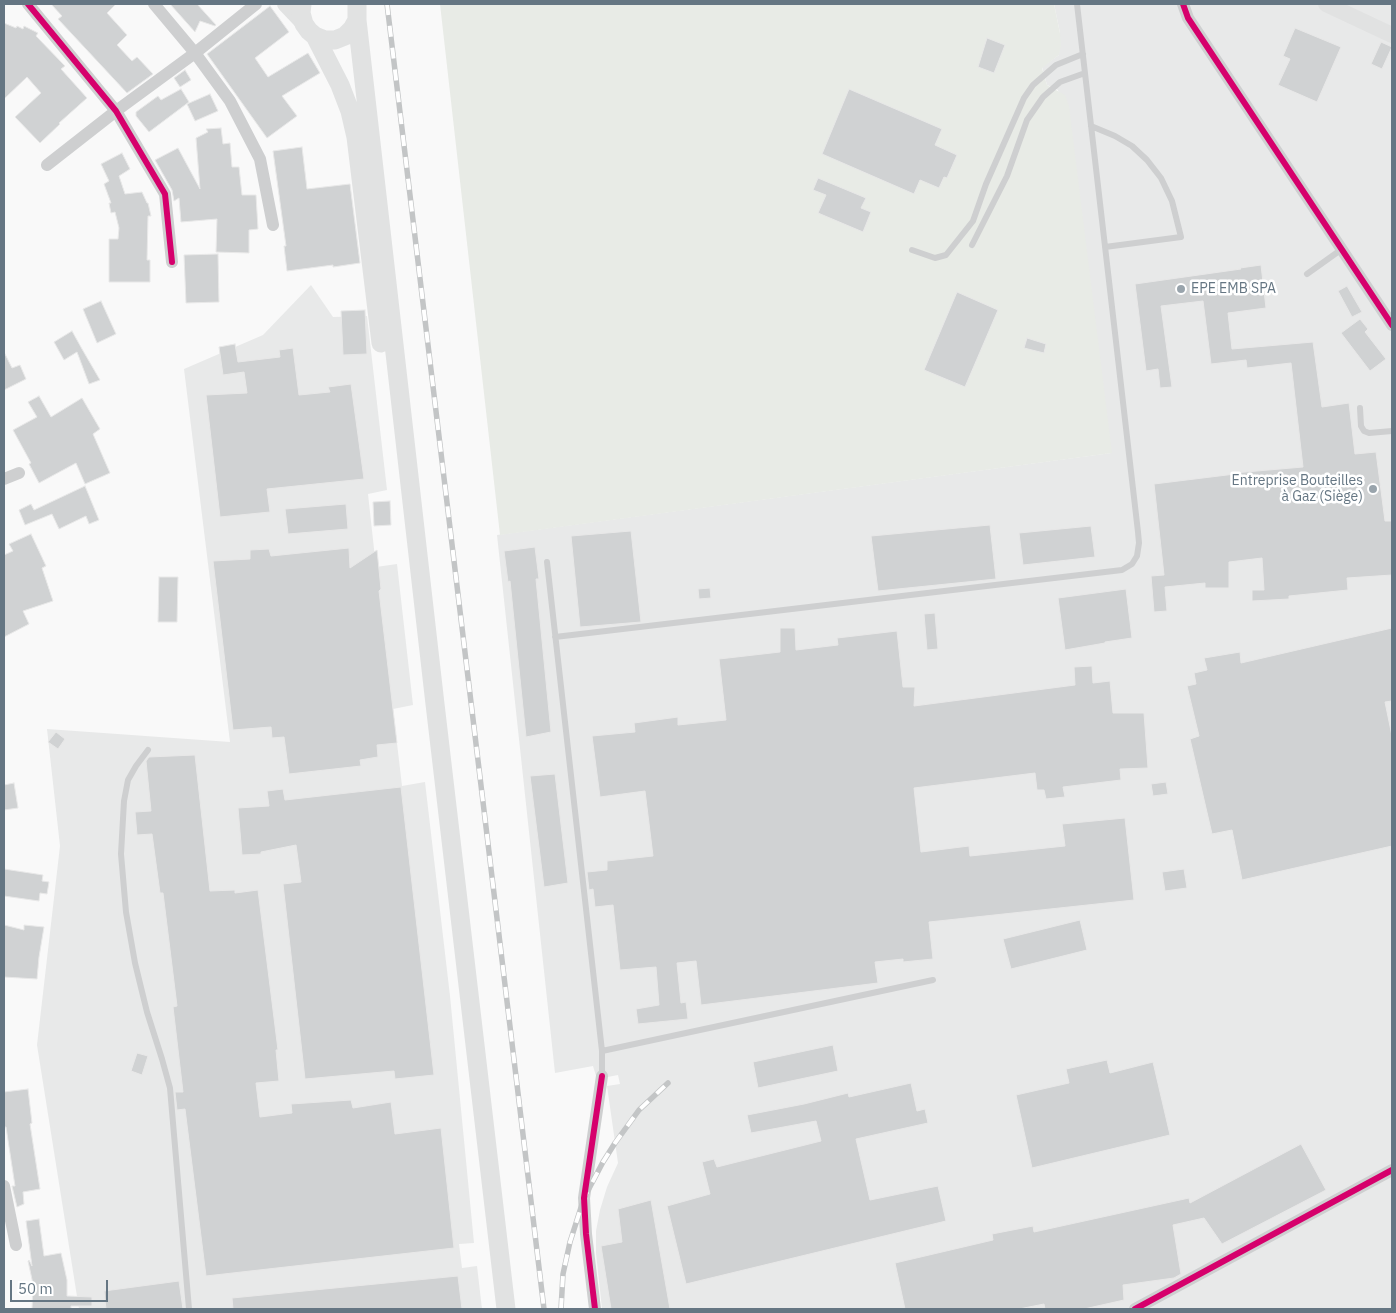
<!DOCTYPE html>
<html>
<head>
<meta charset="utf-8">
<style>
	body { margin:0 }
	#map { position:relative; width:1396px; height:1313px; overflow:hidden; background:#f9f9f9; font-family:"IBM Plex Sans",sans-serif }
	canvas { display:block }
	.frame { position:absolute; inset:0; border:5px solid #657683; pointer-events:none }
	.scale { position:absolute; left:10px; top:1280px; width:98px; height:22px; box-sizing:border-box; border:2px solid #657683; border-top:0; padding-left:6px; font-size:15px; line-height:18px; white-space:nowrap; color:#657683; -webkit-text-stroke:4px #fff; paint-order:stroke }
</style>
</head>
<body>
<div id="map">
<canvas width="1396" height="1313"></canvas>
<div class="frame"></div>
<div class="scale">50 m</div>
</div>
<script>
const g = document.querySelector('canvas').getContext('2d');
g.lineJoin = 'round';
function fillPath(path, color) { g.fillStyle = color; g.fill(path, 'evenodd'); }
const shape = rows => new Path2D(rows.map(r => 'M' + r).join(''));
function strokePath(path, color, width, dash) { g.strokeStyle = color; g.lineWidth = width; g.lineCap = dash ? 'butt' : 'round'; g.setLineDash(dash || []); g.stroke(path); }
function label(font, color, halo, rows, align = 'center') {
  g.font = font + ' "IBM Plex Sans",sans-serif'; g.lineWidth = 5; g.setLineDash([]); g.textBaseline = 'middle'; g.strokeStyle = halo; g.fillStyle = color; for (const [text, x, y, turn = 0] of rows) {
    g.save(); g.translate(x, y); g.rotate((+turn || 0) * Math.PI / 180); g.textAlign = isNaN(turn) ? turn : align; if (halo) g.strokeText(text, 0, 0); g.fillText(text, 0, 0); g.restore();
  }
}
fillPath(shape([
	[1054,4,1392,4,1392,1309,602,1309,596,1253,596,1231,600,1210,607,1187,618,1163,607,1086,620,1084,618,1075,597,1079,593,1066,555,1073,497,535,1111,453,1058,90,1047,85,1042,67,1059,55,1060,33],
	[311,285,333,317,367,316,387,490,368,494,376,567,397,564,413,705,393,709,402,786,425,782,450,996,474,1243,459,1244,462,1268,477,1266,482,1309,79,1309,37,1045,60,846,47,729,230,742,184,369,263,335]
]), '#e8e9e9');
fillPath(shape([
	[440,4,1054,4,1060,33,1061,45,1059,55,1042,68,1047,85,1065,95,1069,106,1112,453,500,535]
]), '#e8ebe6');
const building = shape([
	[51,4,116,4,107,13,127,35,117,45,132,61,137,57,153,74,127,93,58,19,62,16,51,4],
	[170,4,197,4,216,25,215,26,200,21,195,32,170,4],
	[270,6,289,32,255,58,268,77,308,53,320,73,282,96,297,116,267,138,207,54,270,6],
	[4,23,16,28,17,26,23,29,24,26,38,33,36,36,65,66,61,69,87,98,59,123,60,124,40,143,15,117,41,93,27,77,4,99,4,23],
	[1295,28,1341,47,1317,102,1278,85,1290,59,1283,56,1295,28],
	[987,38,1005,45,994,73,978,67,987,38],
	[1381,42,1392,47,1382,69,1371,64,1381,42],
	[185,70,191,80,180,87,174,78,185,70],
	[181,89,189,102,149,132,136,116,136,112,158,96,161,100,181,89],
	[849,89,942,129,935,145,957,155,947,178,944,177,939,188,920,180,914,194,822,154,849,89],
	[210,94,218,111,195,121,187,104,210,94],
	[221,128,223,144,230,143,232,167,239,167,242,195,256,195,258,229,249,230,249,253,216,252,217,219,181,222,179,198,174,201,172,190,155,160,178,148,200,189,196,138,208,132,206,129,221,128],
	[302,147,307,189,350,184,360,263,333,267,333,265,287,271,284,246,286,246,273,151,302,147],
	[122,153,130,169,119,176,125,194,142,192,147,203,148,203,151,216,148,216,147,260,150,260,150,282,109,282,109,239,118,239,119,228,115,212,111,213,109,203,111,203,104,184,109,181,101,164,122,153],
	[818,178,866,198,861,208,871,212,863,232,818,213,826,195,813,190,818,178],
	[218,254,219,302,186,303,184,255,218,254],
	[1261,265,1266,308,1228,313,1232,349,1313,342,1322,407,1349,403,1355,454,1376,452,1385,521,1392,521,1392,575,1347,578,1348,590,1289,596,1289,599,1252,601,1252,590,1264,590,1262,558,1229,562,1229,588,1205,588,1205,583,1165,587,1167,611,1154,612,1151,576,1164,575,1154,484,1235,474,1234,473,1303,467,1291,363,1247,368,1246,360,1211,364,1203,301,1161,306,1172,387,1160,388,1158,369,1146,371,1135,284,1241,269,1240,268,1261,265],
	[1347,286,1362,312,1352,317,1338,291,1347,286],
	[957,292,998,310,965,387,924,370,957,292],
	[101,301,116,334,97,343,83,309,101,301],
	[365,310,367,354,343,355,341,311,365,310],
	[1360,319,1368,329,1365,332,1386,359,1370,371,1341,333,1360,319],
	[72,331,82,349,100,380,89,384,77,352,64,360,54,342,72,331],
	[1027,338,1046,344,1044,353,1024,348,1027,338],
	[235,344,238,362,280,357,279,350,293,348,299,395,330,392,328,387,351,384,364,479,267,489,270,512,220,517,206,395,247,393,244,372,223,375,219,347,235,344],
	[4,352,12,368,20,365,26,379,4,390,4,352],
	[39,396,51,417,82,398,100,429,93,434,110,473,85,484,76,463,39,483,29,464,31,463,13,430,37,417,28,402,39,396],
	[85,486,99,520,89,524,86,516,59,529,52,514,25,525,19,510,31,504,34,510,85,486],
	[390,501,391,525,374,526,373,502,390,501],
	[346,504,348,529,288,534,285,509,346,504],
	[990,525,996,579,878,591,871,536,990,525],
	[1091,526,1095,557,1023,565,1019,533,1091,526],
	[631,531,641,622,580,627,571,536,631,531],
	[31,534,46,566,42,568,53,601,23,611,29,624,4,637,4,555,13,551,9,544,31,534],
	[535,547,539,579,536,579,551,732,526,737,510,581,508,582,504,551,535,547],
	[349,548,350,568,377,550,381,589,379,591,397,743,377,745,378,757,360,760,361,766,289,774,284,737,272,738,271,727,233,730,213,561,250,559,250,550,269,549,271,556,349,548],
	[159,577,178,577,177,622,158,622,159,577],
	[710,588,711,598,699,599,698,589,710,588],
	[1126,589,1132,638,1105,642,1105,643,1065,650,1058,598,1126,589],
	[935,613,938,649,927,650,924,614,935,613],
	[780,628,795,628,796,650,838,645,837,638,897,631,903,687,915,687,914,706,1075,685,1074,667,1092,666,1093,683,1110,681,1113,713,1144,713,1148,768,1120,769,1121,780,1063,787,1065,797,1046,799,1044,790,1037,790,1035,773,914,788,921,852,969,846,970,856,1065,846,1062,824,1125,818,1134,900,929,922,933,959,903,962,903,959,875,962,878,983,701,1005,696,961,677,963,681,1003,686,1002,688,1019,638,1024,636,1009,659,1005,656,967,620,970,613,905,595,907,593,889,589,890,587,872,607,870,607,861,653,856,645,791,600,797,592,736,635,732,634,723,678,717,678,725,726,720,719,659,780,652,780,628],
	[1392,628,1392,701,1385,702,1392,736,1392,846,1242,880,1232,830,1212,834,1190,739,1199,736,1187,686,1196,684,1194,673,1207,670,1204,658,1240,652,1241,663,1392,628],
	[56,732,65,739,58,749,48,742,56,732],
	[195,755,210,891,235,890,235,893,258,890,278,1050,276,1050,279,1081,256,1083,260,1117,292,1113,291,1104,351,1100,353,1108,391,1102,395,1134,441,1128,454,1248,206,1276,185,1109,177,1110,175,1092,183,1092,173,1007,177,1006,163,893,160,893,152,834,137,835,135,812,151,811,146,761,149,757,195,755],
	[555,774,568,883,544,887,530,776,555,774],
	[1166,782,1168,794,1153,796,1151,784,1166,782],
	[14,783,18,808,4,810,4,785,14,783],
	[401,787,434,1075,395,1079,394,1071,305,1079,283,884,301,882,296,845,261,852,261,854,242,855,238,808,269,806,267,791,283,789,285,800,401,787],
	[4,869,43,875,42,881,49,882,47,894,40,893,39,901,4,896,4,869],
	[1184,869,1187,888,1165,891,1162,872,1184,869],
	[1080,920,1087,950,1011,969,1003,939,1080,920],
	[4,925,24,930,24,925,44,927,39,957,37,979,4,977,4,925],
	[833,1045,838,1071,758,1088,753,1062,833,1045],
	[137,1053,148,1056,142,1075,131,1071,137,1053],
	[1107,1060,1110,1073,1153,1062,1170,1135,1032,1168,1016,1095,1069,1083,1066,1069,1107,1060],
	[911,1083,917,1111,925,1109,928,1123,856,1139,870,1200,938,1186,946,1221,686,1284,667,1206,710,1194,702,1162,714,1159,717,1167,821,1141,816,1121,751,1133,747,1115,804,1104,848,1093,849,1097,911,1083],
	[28,1089,32,1123,30,1124,40,1189,23,1192,24,1204,17,1207,12,1186,15,1186,6,1127,4,1127,4,1092,28,1089],
	[1301,1144,1326,1190,1222,1244,1204,1218,1173,1225,1181,1274,1174,1278,1123,1285,1124,1300,1084,1309,1045,1309,1044,1304,1019,1309,905,1309,895,1263,993,1240,992,1234,1033,1226,1034,1232,1189,1198,1190,1203,1301,1144],
	[651,1200,670,1309,611,1309,601,1246,622,1242,618,1209,651,1200],
	[39,1219,44,1256,61,1253,67,1280,67,1296,92,1297,92,1306,71,1306,71,1309,32,1309,33,1284,28,1261,29,1260,32,1266,26,1221,39,1219],
	[458,1276,462,1309,233,1309,232,1298,458,1276],
	[179,1281,183,1309,106,1309,104,1291,179,1281]
]);
fillPath(building, '#d0d2d3');
strokePath(building, '#e8e8e8', 1);
strokePath(shape([
	[1091,126,1115,136,1132,146,1147,160,1161,178,1172,201,1181,237,1105,247],
	[972,245,1007,176,1027,120,1043,97,1060,82,1085,73],
	[912,250,935,258,946,255,973,221,986,184,1024,98,1033,85,1056,65,1083,54],
	[1307,274,1342,249],
	[1360,408,1361,426,1364,431,1369,433,1392,431],
	[547,562,602,1051,602,1076],
	[555,637,1122,570,1132,564,1137,556,1139,543,1138,532,1077,4],
	[148,750,136,766,128,780,124,801,121,854,126,912,135,963,147,1012,162,1059,170,1088,189,1309],
	[602,1051,933,980]
]), '#cecfd0', 6);
strokePath(shape([
	[28,4,116,111,165,194,172,262],
	[154,4,195,53,230,101,260,159,273,225],
	[1183,4,1188,18,1392,325],
	[47,165,116,111,195,53,256,4],
	[4,479,19,473],
	[4,1186,16,1245],
	[595,1309,586,1234,584,1198,602,1076],
	[1135,1309,1392,1170]
]), '#cecfd0', 12);
strokePath(shape([
	[285,4,304,24],
	[1326,4,1392,35]
]), '#e1e2e2', 16);
strokePath(shape([
	[302,4,301,13,304,24,309,31,315,36,325,40,335,40,345,36,352,29,357,20,357,4],
	[357,20,435,704,506,1309],
	[315,36,340,85,350,111,356,137,381,343]
]), '#e1e2e2', 19);
const rail = shape([
	[387,4,544,1309],
	[561,1309,563,1274,570,1242,584,1198,603,1162,615,1143,639,1110,668,1083]
]);
strokePath(rail, '#c3c5c6', 5.5);
strokePath(rail, '#fff', 4, [11]);
strokePath(shape([
	[28,4,116,111,165,194,172,262],
	[1183,4,1188,18,1392,325],
	[595,1309,586,1234,584,1198,602,1076],
	[1135,1309,1392,1170]
]), '#d6006c', 6);
for (const [x, y, r, color] of [
	[1181,289,5,"#99a4ac"],
	[1373,489,5,"#99a4ac"]
]) { const dot = new Path2D(); dot.arc(x, y, r, 0, 2 * Math.PI); g.fillStyle = color; g.fill(dot); strokePath(dot, '#fff', 2); }
label('14px', '#657683', '#fff', [
	["EPE EMB SPA",1191,289],
	["Entreprise Bouteilles",1363,481,"right"],
	["à Gaz (Siège)",1363,497,"right"]
], 'left');
</script>
</body>
</html>
